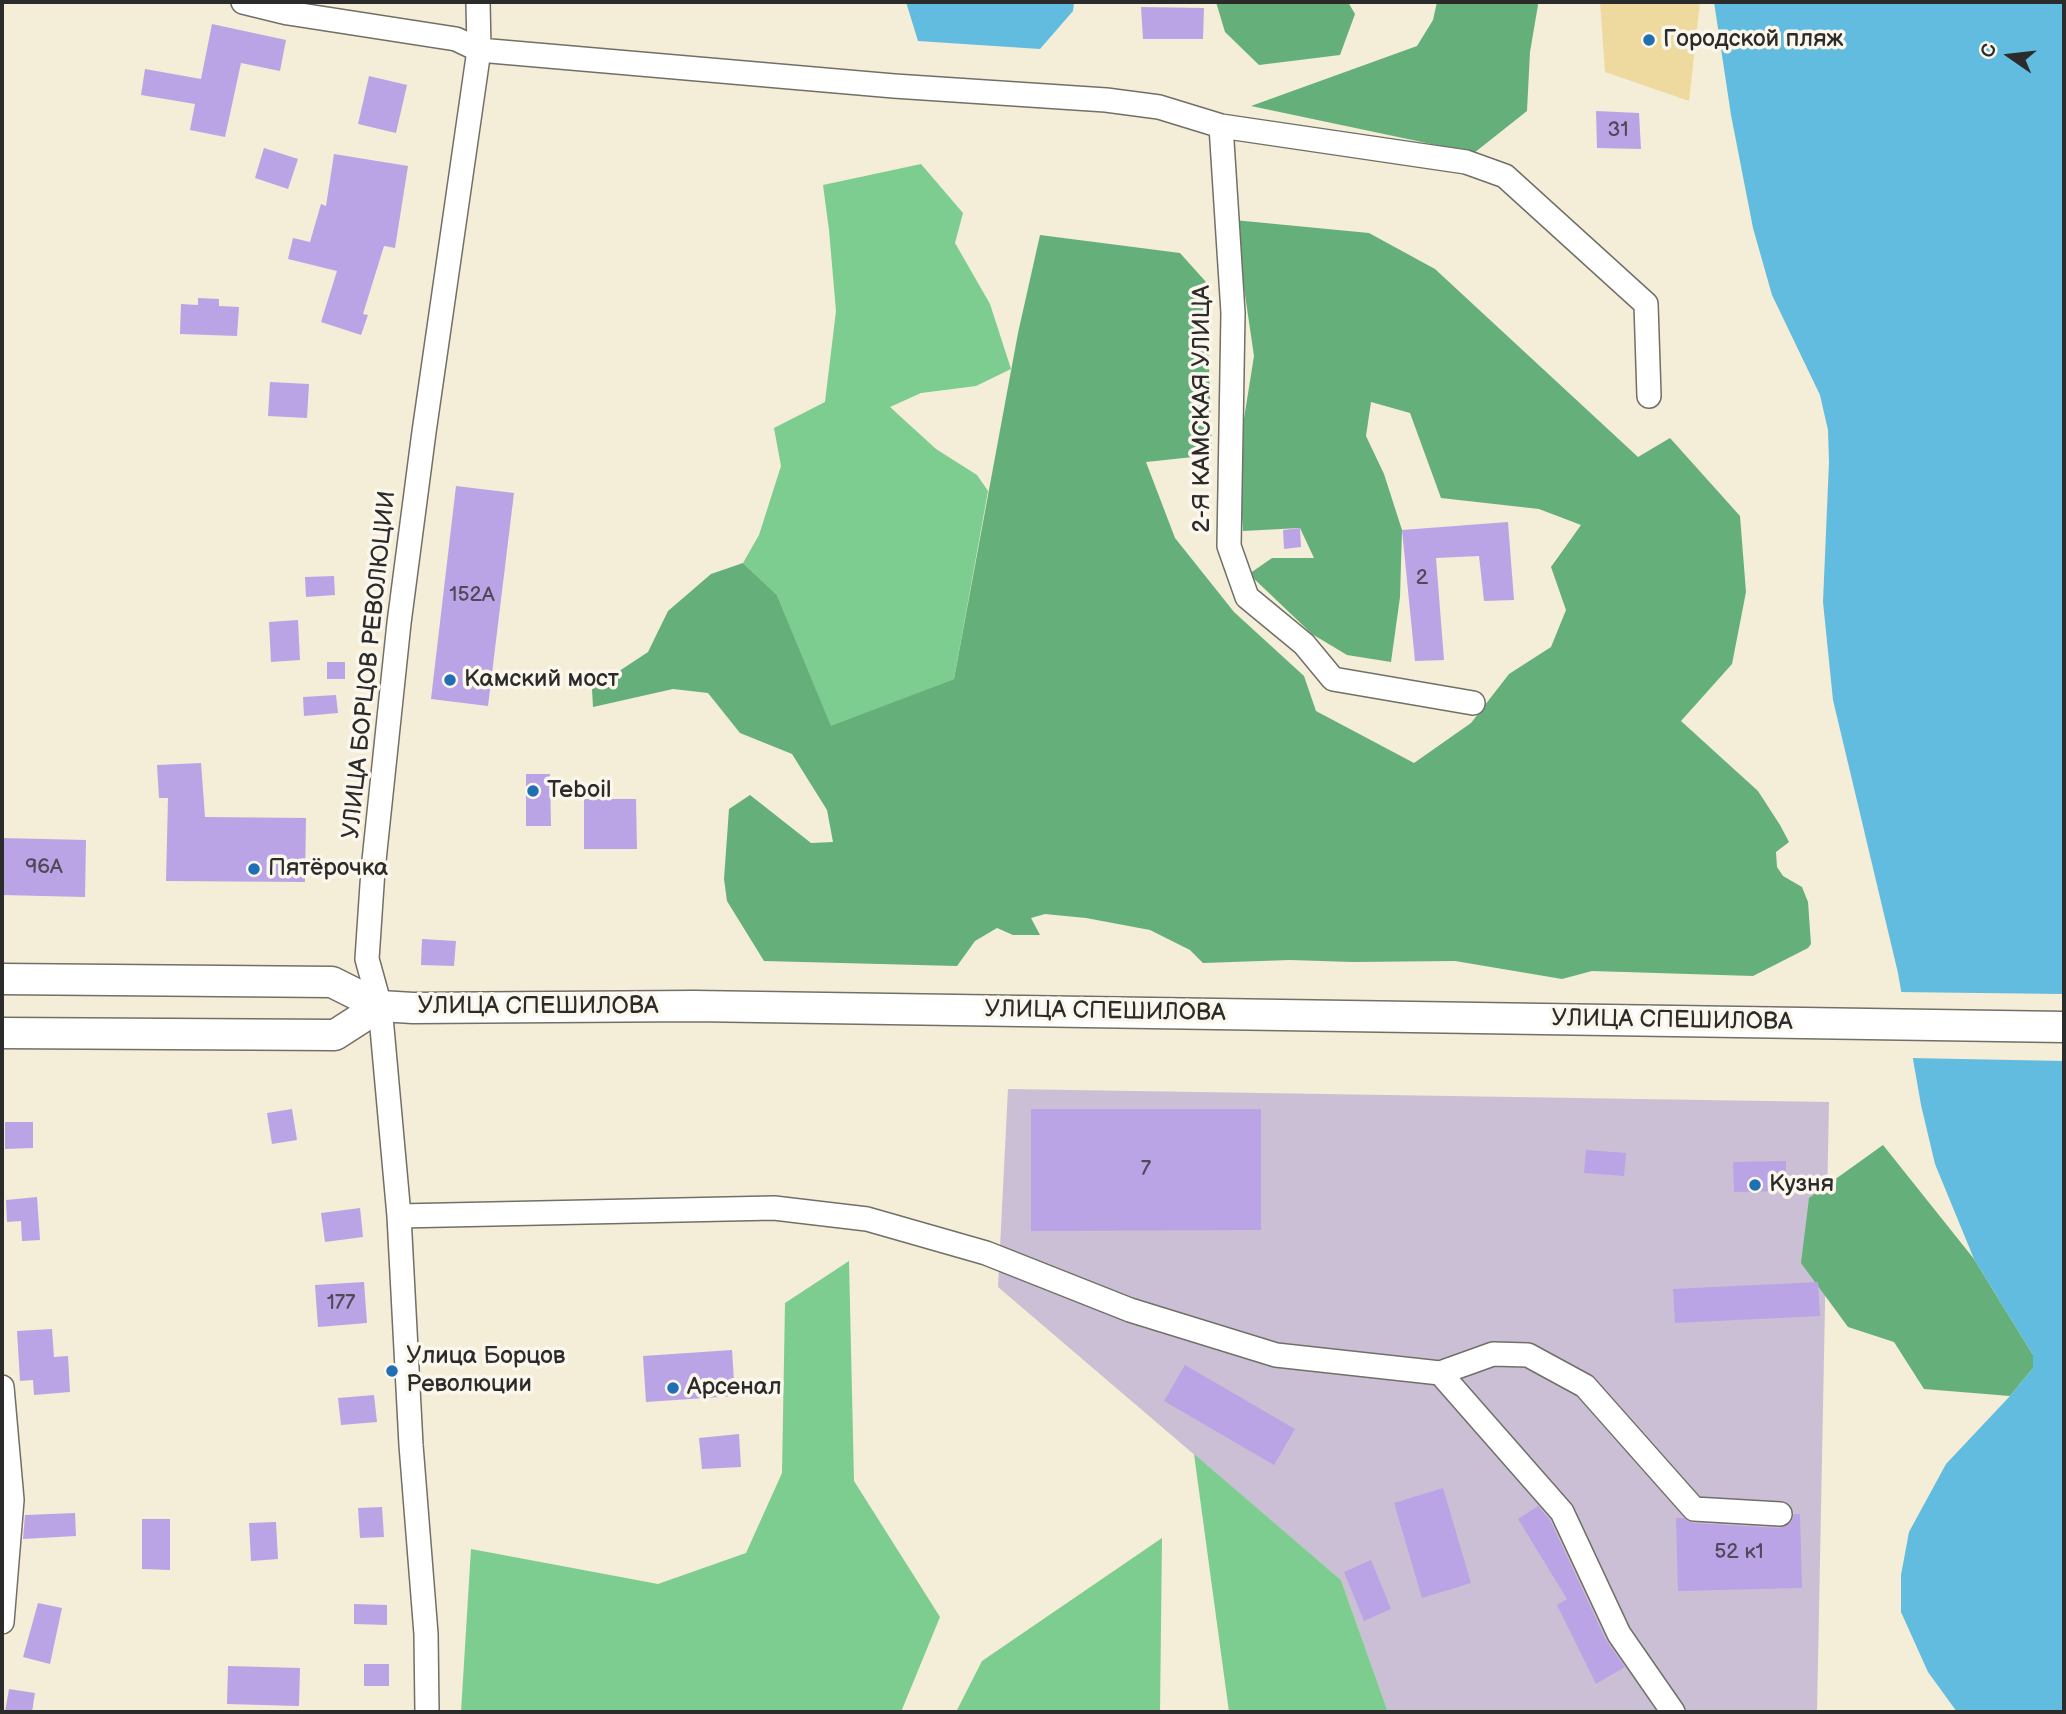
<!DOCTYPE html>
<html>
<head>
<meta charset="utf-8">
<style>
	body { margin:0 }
	#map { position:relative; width:2066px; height:1714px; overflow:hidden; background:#f4edd7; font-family:"Balsamiq Sans",sans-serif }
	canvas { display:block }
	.frame { position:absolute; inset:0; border:4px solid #2b2b2b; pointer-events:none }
	.north { position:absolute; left:1975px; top:21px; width:70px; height:70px; -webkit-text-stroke:5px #fbf7ec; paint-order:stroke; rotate:284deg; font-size:19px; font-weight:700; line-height:28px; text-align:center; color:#2b2b2b }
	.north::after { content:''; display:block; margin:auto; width:24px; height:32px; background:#2b2b2b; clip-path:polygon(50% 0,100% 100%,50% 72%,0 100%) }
</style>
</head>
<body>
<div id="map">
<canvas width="2066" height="1714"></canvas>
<div class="frame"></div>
<div class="north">С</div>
</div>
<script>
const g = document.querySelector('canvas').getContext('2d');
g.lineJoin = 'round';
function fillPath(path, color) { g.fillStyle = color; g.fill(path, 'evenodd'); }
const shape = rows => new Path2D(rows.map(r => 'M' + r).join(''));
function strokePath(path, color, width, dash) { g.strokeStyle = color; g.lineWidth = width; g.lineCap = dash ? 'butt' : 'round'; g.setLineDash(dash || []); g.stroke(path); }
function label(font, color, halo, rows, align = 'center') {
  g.font = font + ' "Balsamiq Sans",sans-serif'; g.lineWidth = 7; g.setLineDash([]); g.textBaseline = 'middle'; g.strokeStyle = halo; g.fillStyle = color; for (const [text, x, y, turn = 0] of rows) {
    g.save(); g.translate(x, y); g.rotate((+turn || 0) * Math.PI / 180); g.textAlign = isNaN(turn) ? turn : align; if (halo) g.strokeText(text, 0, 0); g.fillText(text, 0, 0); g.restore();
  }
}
fillPath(shape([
	[1008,1089,1829,1102,1817,1712,1388,1712,1341,1580,998,1287]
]), '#cbbfd5');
fillPath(shape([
	[921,164,963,213,955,243,990,304,1011,369,976,386,921,393,890,407,936,449,977,475,988,491,954,679,831,727,777,595,743,563,759,535,781,466,774,428,825,402,836,311,829,230,823,185],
	[849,1261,854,1481,940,1617,901,1712,461,1712,471,1549,658,1584,746,1553,782,1473,785,1303],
	[1194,1454,1341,1580,1388,1712,1229,1712],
	[1162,1538,1160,1712,956,1712,982,1661]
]), '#7ccd8f');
fillPath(shape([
	[1216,2,1348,2,1355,14,1340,55,1259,65,1225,32],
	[1437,2,1537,2,1538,5,1530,52,1527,111,1474,153,1251,106,1417,46,1433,20],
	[1234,220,1369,233,1435,269,1638,457,1670,438,1740,516,1746,592,1732,664,1681,721,1758,791,1780,825,1789,842,1776,852,1777,867,1783,876,1802,887,1808,902,1811,944,1808,948,1753,976,1592,971,1562,979,1455,961,1352,962,1290,960,1203,963,1190,950,1150,930,1086,918,1045,914,1031,918,1040,935,1013,935,997,928,975,941,957,966,764,961,727,901,724,879,729,809,750,795,811,843,833,842,827,810,792,754,740,733,708,693,673,689,593,707,592,689,648,652,668,611,711,574,743,563,777,595,831,726,954,679,1018,333,1040,235,1180,253,1206,282,1212,455,1146,462,1175,538,1234,612,1304,676,1316,711,1414,763,1471,723,1509,674,1551,647,1566,610,1551,567,1581,525,1539,509,1441,498,1410,413,1371,402,1366,436,1384,474,1402,530,1400,597,1391,662,1347,655,1312,634,1249,574,1272,558,1314,558,1300,528,1243,531,1238,456,1254,356],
	[1883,1145,1974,1259,2033,1355,2033,1368,2010,1396,1924,1389,1894,1342,1848,1327,1801,1263,1809,1198]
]), '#65b07a');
fillPath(shape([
	[1600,2,1700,2,1689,101,1605,72]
]), '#eeda9e');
fillPath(shape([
	[906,2,1074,2,1073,11,1040,49,918,41],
	[1714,2,2064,2,2064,1712,1957,1712,1928,1672,1901,1612,1901,1575,1909,1532,1946,1464,2010,1396,2033,1368,2033,1355,1974,1259,1935,1164,1921,1105,1898,973,1833,700,1823,602,1829,462,1828,430,1820,395,1772,295,1753,228,1731,115]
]), '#61bcdf');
fillPath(shape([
	[1898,992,2064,994,2064,1061,1910,1058]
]), '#f4edd7');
fillPath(shape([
	[1141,7,1204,8,1203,39,1143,39],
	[212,24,286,40,280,71,241,63,225,137,190,130,195,104,141,95,145,69,201,79],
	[369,76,407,85,396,133,358,124],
	[1596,111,1639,113,1641,149,1597,148],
	[264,148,298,159,288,189,255,178],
	[334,154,408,166,395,248,384,246,363,314,368,315,361,335,321,322,337,271,288,259,293,238,310,242,321,204,326,206],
	[198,298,219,299,219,306,239,307,237,336,180,334,181,304,198,305],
	[270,382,309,384,307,418,268,416],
	[456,486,514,493,488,706,431,699],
	[1508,522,1514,600,1484,601,1479,556,1436,558,1444,660,1415,661,1402,530],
	[1300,528,1301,547,1284,549,1283,530],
	[334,576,335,595,306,597,305,577],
	[298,620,300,660,271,662,269,622],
	[327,662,345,662,345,679,327,679],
	[336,695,338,713,304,716,303,697],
	[201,763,205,817,306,818,305,882,166,881,168,798,159,798,157,765],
	[526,774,550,774,551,826,526,826],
	[584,799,636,799,637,849,584,849],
	[2,838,86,840,85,897,2,895],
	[422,939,456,941,454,966,421,965],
	[292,1109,297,1140,272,1144,267,1113],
	[1031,1109,1261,1109,1261,1230,1031,1231],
	[5,1122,33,1122,33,1148,5,1149],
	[1586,1150,1626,1153,1624,1176,1584,1173],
	[1786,1161,1786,1191,1734,1192,1733,1162],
	[37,1197,40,1240,22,1241,21,1221,7,1222,6,1200],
	[360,1208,363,1237,325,1242,321,1213],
	[364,1282,367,1323,318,1327,315,1285],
	[1818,1282,1820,1316,1675,1323,1673,1289],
	[52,1329,54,1357,68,1356,70,1392,34,1395,33,1380,20,1381,17,1331],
	[732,1350,735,1396,646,1402,643,1356],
	[1185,1365,1295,1429,1274,1465,1164,1401],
	[374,1395,377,1422,341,1425,338,1398],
	[739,1434,741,1467,702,1469,699,1438],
	[1443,1488,1471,1583,1422,1598,1394,1503],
	[1538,1506,1550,1520,1606,1640,1625,1667,1596,1684,1557,1605,1567,1599,1518,1519],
	[382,1507,384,1537,360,1538,358,1508],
	[75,1513,76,1536,23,1539,25,1515],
	[1794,1514,1800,1514,1802,1588,1678,1591,1676,1518,1683,1518,1693,1523,1779,1528,1791,1522],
	[142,1519,170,1519,170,1570,142,1569],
	[276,1522,278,1559,251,1561,249,1523],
	[1371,1560,1391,1609,1364,1621,1344,1572],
	[38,1603,62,1608,50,1664,23,1657],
	[354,1604,387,1605,387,1625,354,1624],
	[364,1664,389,1664,389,1686,364,1686],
	[228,1666,300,1668,299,1706,227,1704],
	[9,1689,35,1693,32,1712,5,1712]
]), '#bba4e5');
const minor = shape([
	[243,2,288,13,456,39,479,50,894,86,1106,100,1159,107,1221,126,1466,162,1505,176,1646,304,1649,396],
	[1221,126,1233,313,1229,546,1247,597,1304,644,1333,679,1473,703],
	[399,1216,774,1208,867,1219,986,1253,1130,1310,1276,1355,1440,1373,1493,1354,1528,1355,1585,1386,1694,1509,1780,1514],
	[1440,1373,1562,1512,1619,1634,1673,1712],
	[2,1387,12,1500,2,1622],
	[427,1712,426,1634,411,1445,399,1216,380,1006,367,959,373,870,399,623,424,432,479,50,478,2]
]);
const major = shape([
	[2,979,332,982,380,1006,413,1008,694,1006,2064,1027],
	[2,1033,335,1035,380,1006]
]);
strokePath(minor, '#716f67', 26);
strokePath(major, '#716f67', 33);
strokePath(minor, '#fff', 23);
strokePath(major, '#fff', 30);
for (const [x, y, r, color] of [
	[1649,40,7,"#1f6fb2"],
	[450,680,7,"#1f6fb2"],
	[533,791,7,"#1f6fb2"],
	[254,869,7,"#1f6fb2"],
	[1755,1185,7,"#1f6fb2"],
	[392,1371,7,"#1f6fb2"],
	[673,1388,7,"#1f6fb2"]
]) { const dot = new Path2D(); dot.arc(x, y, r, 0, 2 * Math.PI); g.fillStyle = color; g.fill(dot); strokePath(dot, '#fbf7ec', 2.5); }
label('21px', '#4f495a', null, [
	["31",1618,131],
	["2",1422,579],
	["152А",472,596],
	["96А",44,868],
	["7",1146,1170],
	["177",341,1304],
	["52 к1",1739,1553]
]);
label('24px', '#2b2b2b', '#fbf7ec', [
	["Городской пляж",1663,40],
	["Камский мост",464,680],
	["Teboil",547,791],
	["Пятёрочка",268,869],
	["Кузня",1769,1185],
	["Улица Борцов",406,1357],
	["Революции",406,1385],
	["Арсенал",687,1388]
], 'left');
label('24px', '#2b2b2b', '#fbf7ec', [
	["2-Я КАМСКАЯ УЛИЦА",1203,409,-90],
	["УЛИЦА БОРЦОВ РЕВОЛЮЦИИ",370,665,-84],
	["УЛИЦА СПЕШИЛОВА",538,1007],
	["УЛИЦА СПЕШИЛОВА",1105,1012,1],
	["УЛИЦА СПЕШИЛОВА",1672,1021,1]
]);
</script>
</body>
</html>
